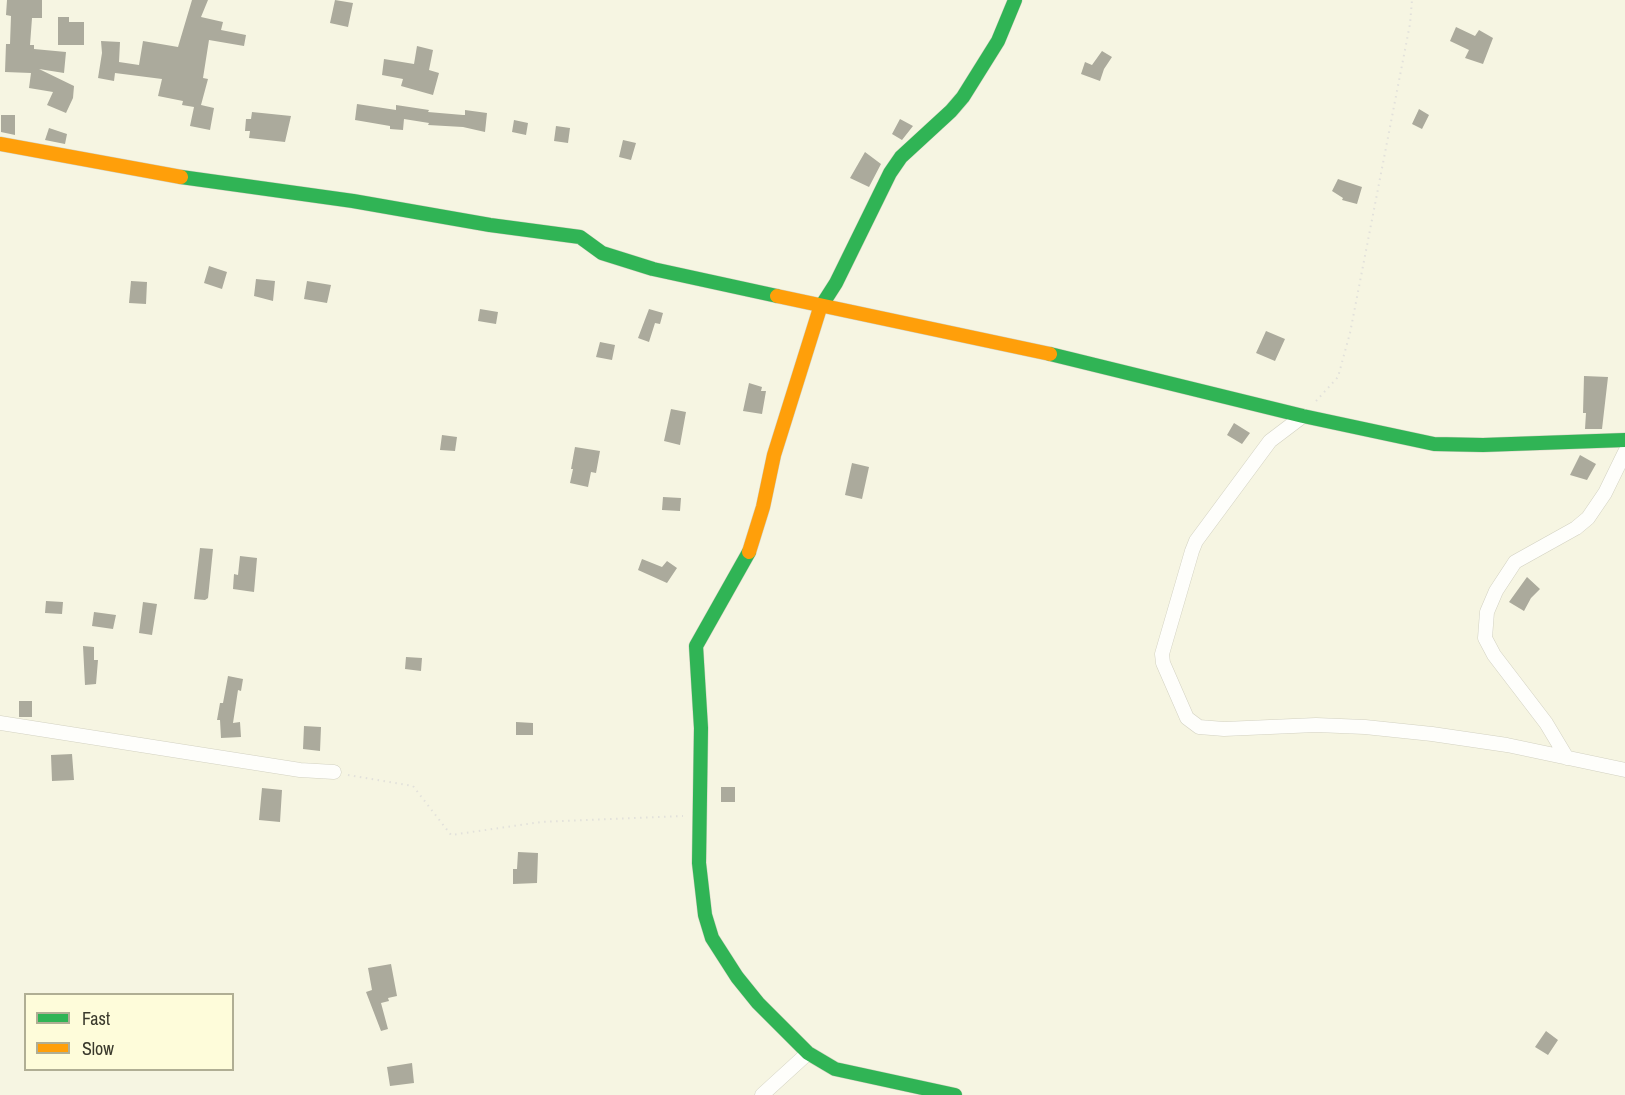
<!DOCTYPE html>
<html>
<head>
<meta charset="utf-8">
<style>
	body { margin:0 }
	#map { position:relative; width:1625px; height:1095px; overflow:hidden; background:#f6f5e2; font-family:"Archivo Narrow",sans-serif }
	canvas { display:block }
	.legend { position:absolute; left:24px; top:993px; width:210px; height:78px; box-sizing:border-box; background:#fefcda; border:2px solid #b0ae94; margin:0; padding:8px 10px; list-style:none; font-size:18px; color:#3a392c }
	.legend li { display:flex; align-items:center; gap:12px; height:30px }
	.legend b { width:30px; border:2px solid #b0ae94 }
</style>
</head>
<body>
<div id="map">
<canvas width="1625" height="1095"></canvas>
<ul class="legend">
<li><b style="height:8px;background:#30b455"></b>Fast</li>
<li><b style="height:8px;background:#ff9f0a"></b>Slow</li>
</ul>
</div>
<script>
const g = document.querySelector('canvas').getContext('2d');
g.lineJoin = 'round';
function fillPath(path, color) { g.fillStyle = color; g.fill(path, 'evenodd'); }
const shape = rows => new Path2D(rows.map(r => 'M' + r).join(''));
function strokePath(path, color, width, dash) { g.strokeStyle = color; g.lineWidth = width; g.lineCap = dash ? 'butt' : 'round'; g.setLineDash(dash || []); g.stroke(path); }
fillPath(shape([
	[7,0,42,0,42,18,32,18,30,45,34,45,34,49,66,52,64,73,39,69,74,86,73,98,66,113,47,105,53,92,29,88,31,73,5,72,6,44,10,44,11,16,6,15],
	[192,0,208,0,201,17,223,22,221,30,246,35,244,46,209,40,203,78,208,79,201,105,214,108,210,130,190,126,194,107,182,105,183,101,158,96,162,79,115,73,114,81,98,78,102,53,101,41,120,42,119,62,139,65,143,41,178,47],
	[335,0,353,3,348,27,330,23],
	[58,17,69,17,69,22,84,22,84,45,58,45],
	[1456,27,1475,36,1479,30,1493,38,1483,64,1465,58,1469,50,1450,41],
	[417,46,433,50,429,70,439,73,433,95,401,86,403,79,382,75,384,59,414,64],
	[1102,51,1112,57,1104,69,1100,81,1081,74,1085,62,1092,65],
	[357,104,396,110,396,105,429,110,428,112,463,115,465,115,465,110,487,113,485,132,463,127,428,125,429,123,404,119,403,130,390,129,390,126,355,120],
	[1419,109,1429,115,1422,129,1412,124],
	[252,112,291,116,285,142,249,138,250,131,245,131,246,119,251,119],
	[1,115,15,115,15,135,1,132],
	[900,119,913,126,902,140,892,134],
	[514,120,528,123,526,135,512,132],
	[556,126,570,128,568,143,554,141],
	[49,128,67,134,65,144,45,140],
	[623,140,636,143,631,160,619,157],
	[865,152,881,164,869,187,850,178],
	[1338,179,1362,187,1357,204,1342,200,1343,198,1332,191],
	[209,266,227,272,222,289,204,283],
	[256,279,275,281,273,301,254,296],
	[131,281,147,282,146,304,129,303],
	[307,281,331,285,327,303,304,299],
	[480,309,498,312,496,324,478,321],
	[649,309,663,313,660,324,655,323,649,342,638,338],
	[1266,331,1285,339,1275,361,1256,353],
	[600,342,615,345,612,360,596,357],
	[1584,376,1608,377,1602,429,1585,429,1586,413,1583,413],
	[749,383,762,387,761,391,766,391,762,414,743,411],
	[671,409,686,412,680,445,664,441],
	[1234,423,1250,433,1242,444,1227,435],
	[442,435,457,437,455,451,440,450],
	[575,447,600,451,596,473,591,472,588,487,570,483,573,469,571,469],
	[1580,455,1596,464,1587,480,1570,475],
	[852,463,869,467,862,499,845,495],
	[663,497,681,498,680,511,662,510],
	[200,548,213,549,208,598,205,600,194,599],
	[240,556,257,558,254,592,233,589,234,574,238,575],
	[642,559,662,567,667,561,677,568,667,583,638,570],
	[1527,577,1540,589,1531,598,1524,611,1509,602],
	[46,601,63,602,62,614,45,613],
	[143,602,157,604,152,635,139,633],
	[94,612,116,615,113,629,92,626],
	[83,646,94,647,94,660,98,660,96,684,85,685],
	[406,657,422,658,421,671,405,669],
	[228,676,243,679,241,691,238,690,233,723,240,722,241,737,221,738,220,720,217,720,220,703,223,703],
	[19,701,32,701,32,717,19,717],
	[516,722,533,723,533,735,516,735],
	[304,726,321,727,320,751,303,749],
	[72,754,74,780,52,781,51,755],
	[721,787,735,787,735,802,721,802],
	[262,788,282,790,280,822,259,820],
	[518,852,538,853,537,883,513,884,513,869,517,869],
	[391,964,397,996,388,998,389,1001,381,1003,388,1029,381,1031,366,992,372,990,368,968],
	[1546,1031,1558,1040,1548,1055,1535,1047],
	[412,1063,414,1083,390,1086,387,1067]
]), '#abaa9c');
const street = shape([
	[1303,416,1270,441,1196,541,1192,551,1162,654,1163,663,1187,718,1199,727,1224,729,1316,725,1365,727,1432,734,1507,745,1625,770],
	[0,723,300,770,334,772],
	[1567,758,1546,723,1494,655,1485,638,1487,612,1496,591,1515,562,1576,528,1588,518,1605,493,1625,452],
	[762,1095,808,1053]
]);
const fast = shape([
	[181,177,353,201,490,225,580,237,602,253,653,269,777,296],
	[820,308,836,283,890,173,901,157,951,111,963,97,998,41,1015,0],
	[1050,354,1303,416,1434,444,1483,445,1625,440],
	[749,552,696,646,701,728,699,863,705,915,712,938,737,977,758,1003,808,1053,835,1069,955,1095]
]);
const slow = shape([
	[0,144,181,177],
	[777,296,1050,354],
	[749,552,763,507,774,455,820,308]
]);
strokePath(street, '#d2d1c1', 15);
strokePath(fast, '#d2d1c1', 15);
strokePath(slow, '#d2d1c1', 15);
strokePath(shape([
	[1316,401,1338,377,1350,333,1410,24,1412,0],
	[348,775,413,786,451,835,541,822,683,816]
]), '#e2e1db', 2, [1.5, 4.5]);
strokePath(street, '#fefefb', 14);
strokePath(fast, '#30b455', 14);
strokePath(slow, '#ff9f0a', 14);
</script>
</body>
</html>
